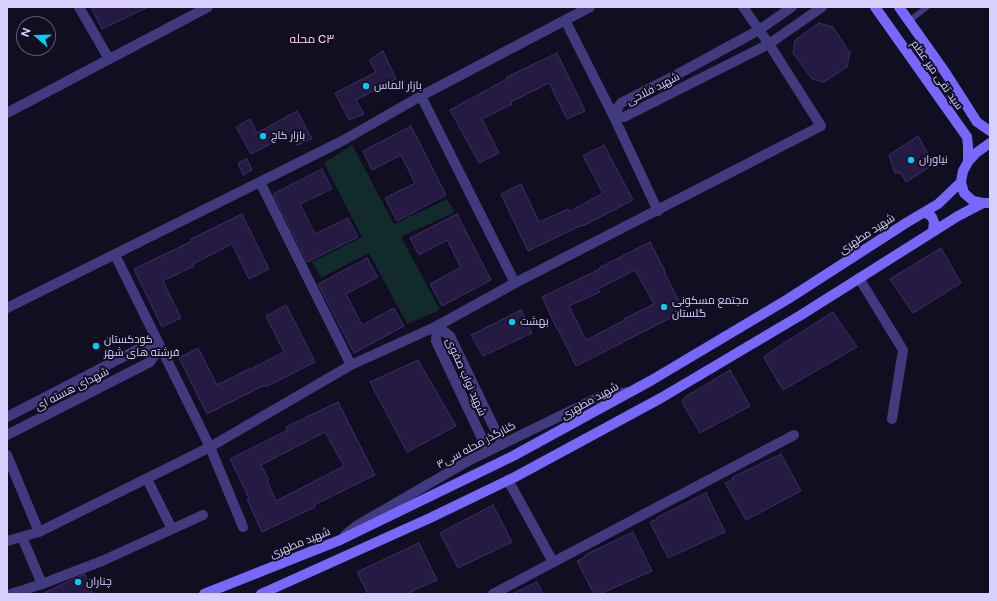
<!DOCTYPE html>
<html>
<head>
<meta charset="utf-8">
<style>
	body { margin:0 }
	#map { position:relative; width:997px; height:601px; overflow:hidden; background:#120e21; font-family:"Public Sans",sans-serif }
	canvas { display:block }
	.frame { position:absolute; inset:0; border:8px solid #d8cffe; pointer-events:none }
	.north { position:absolute; left:16px; top:16px; width:40px; height:40px; box-sizing:border-box; background:#120e21; border:1px solid #615b79; border-radius:50%; rotate:290deg; font-size:11px; font-weight:700; line-height:16px; text-align:center; color:#d8cffe }
	.north::after { content:''; display:block; margin:auto; width:14px; height:18px; background:#06caf3; clip-path:polygon(50% 0,100% 100%,50% 72%,0 100%) }
</style>
</head>
<body>
<div id="map">
<canvas width="997" height="601"></canvas>
<div class="frame"></div>
<div class="north">N</div>
</div>
<script>
const g = document.querySelector('canvas').getContext('2d');
g.lineJoin = 'round';
function fillPath(path, color) { g.fillStyle = color; g.fill(path, 'evenodd'); }
const shape = rows => new Path2D(rows.map(r => 'M' + r).join(''));
function strokePath(path, color, width, dash) { g.strokeStyle = color; g.lineWidth = width; g.lineCap = dash ? 'butt' : 'round'; g.setLineDash(dash || []); g.stroke(path); }
function label(font, color, halo, rows, align = 'center') {
  g.font = font + ' "Public Sans",Cairo,sans-serif'; g.lineWidth = 4; g.setLineDash([]); g.textBaseline = 'middle'; g.strokeStyle = halo; g.fillStyle = color; for (const [text, x, y, turn = 0] of rows) {
    g.save(); g.translate(x, y); g.rotate((+turn || 0) * Math.PI / 180); g.textAlign = isNaN(turn) ? turn : align; if (halo) g.strokeText(text, 0, 0); g.fillText(text, 0, 0); g.restore();
  }
}
fillPath(shape([
	[352,145,394,224,447,199,455,212,401,237,440,310,407,324,369,253,321,278,312,262,362,237,324,163]
]), '#112a2b');
const building = shape([
	[91,7,148,7,102,29,91,7],
	[819,23,833,27,850,53,847,67,824,82,812,79,793,53,795,40,819,23],
	[383,51,396,79,356,100,364,114,349,120,335,93,376,72,369,60,383,51],
	[557,53,585,111,567,119,549,83,511,102,512,104,482,119,499,153,479,163,450,110,507,79,507,77,557,53],
	[297,111,312,139,297,145,292,133,251,154,236,127,250,119,257,133,297,111],
	[411,126,446,195,397,221,385,198,415,183,401,155,372,170,363,151,411,126],
	[918,136,934,164,906,182,901,173,895,173,889,155,918,136],
	[604,145,633,200,583,226,582,225,528,251,501,194,521,184,539,222,568,209,569,212,603,193,583,156,604,145],
	[247,159,252,170,243,175,238,163,247,159],
	[322,169,332,189,300,204,315,234,348,218,358,237,307,262,273,194,322,169],
	[242,214,269,269,249,279,232,244,193,264,194,266,163,281,181,318,162,327,134,269,192,241,191,239,242,214],
	[457,214,491,280,442,306,430,284,461,267,447,240,419,255,410,238,457,214],
	[650,242,665,271,664,272,684,311,576,366,558,329,557,329,542,297,600,269,599,268,650,242],
	[635,270,654,304,624,319,625,320,586,340,569,306,600,292,598,289,635,270],
	[941,248,961,283,913,313,890,279,941,248],
	[367,258,378,277,346,294,362,325,394,308,404,326,354,353,318,284,367,258],
	[286,305,315,362,266,387,265,385,207,414,179,358,198,348,217,385,249,369,249,370,284,352,266,316,286,305],
	[521,310,532,333,483,356,471,335,521,310],
	[833,312,857,347,783,390,764,358,767,354,833,312],
	[418,360,456,426,407,452,370,382,418,360],
	[730,370,750,406,700,433,682,402,685,397,730,370],
	[338,402,375,475,314,505,315,507,262,532,247,499,249,498,230,459,288,430,286,427,338,402],
	[325,432,344,466,276,501,267,481,269,480,261,465,325,432],
	[781,454,801,491,746,520,725,483,732,480,733,477,781,454],
	[706,493,725,532,668,558,650,522,657,519,658,517,706,493],
	[493,505,512,542,458,568,440,533,493,505],
	[633,532,652,571,600,594,594,594,577,561,584,558,585,555,633,532],
	[419,543,437,580,406,594,368,594,357,572,419,543],
	[85,574,93,594,42,594,71,580,85,574],
	[537,582,543,594,512,594,537,582]
]);
fillPath(building, '#251a41');
strokePath(building, '#3e2d6d', 1);
strokePath(shape([
	[909,21,927,7]
]), '#413a7f', 5.5);
strokePath(shape([
	[79,7,109,59],
	[792,7,759,30,678,74,621,103,613,115,624,117,769,44,822,7],
	[565,20,613,115,658,211],
	[421,96,515,283],
	[7,113,208,7],
	[260,182,351,365],
	[115,255,210,447,243,527],
	[859,278,903,350,892,419],
	[7,308,342,141,421,96,590,7],
	[7,417,142,347,160,347],
	[7,435,150,362,160,347],
	[7,455,39,532],
	[147,479,172,529],
	[508,480,553,562],
	[22,537,42,584],
	[7,541,39,532,210,447,351,365,437,326,515,283,821,126,769,44,743,7],
	[11,594,42,584,102,561,203,515],
	[493,594,794,435]
]), '#413a7f', 10);
strokePath(shape([
	[437,326,436,341,488,451],
	[437,326,450,336,502,444],
	[345,535,356,526,470,460,601,396,629,392]
]), '#413a7f', 10);
strokePath(shape([
	[875,7,967,137,968,146,968,162],
	[899,7,945,72,977,122,990,131],
	[990,143,976,153,968,162,963,171,961,182,964,193,973,201,983,203,990,203],
	[925,212,932,217,934,222,933,231],
	[204,594,340,540,513,456,652,380,788,299,906,223,938,204,961,182],
	[261,594,430,518,515,477,661,398,801,315,958,216,983,203]
]), '#7768fb', 10);
for (const [x, y, r, color] of [
	[366,86,4,"#06caf3"],
	[263,136,4,"#06caf3"],
	[911,160,4,"#06caf3"],
	[664,307,4,"#06caf3"],
	[512,322,4,"#06caf3"],
	[96,346,4,"#06caf3"],
	[78,582,4,"#06caf3"]
]) { const dot = new Path2D(); dot.arc(x, y, r, 0, 2 * Math.PI); g.fillStyle = color; g.fill(dot); strokePath(dot, '#120e21', 1.5); }
label('11px', '#d8cffe', '#120e21', [
	["سید تقی میر عظم",937,75,55],
	["شهید فلاحی",653,89,-27],
	["شهید مطهری",867,234,-33],
	["شهید نواب صفوی",466,377,66],
	["شهدای هسته ای",72,389,-27],
	["شهید مطهری",590,401,-29],
	["کنارگذر محله سی۳",476,445,-28],
	["شهید مطهری",300,543,-22]
]);
label('11px', '#d8cffe', '#120e21', [
	["بازار الماس",374,86],
	["بازار کاج",271,136],
	["نیاوران",919,160],
	["مجتمع مسکونی",672,301],
	["گلستان",672,314],
	["بهشت",520,322],
	["کودکستان",104,340],
	["فرشته های شهر",104,353],
	["چناران",86,582]
], 'left');
label('12px', '#fed1ea', '#120e21', [
	["محله C۳",312,39]
]);
</script>
</body>
</html>
